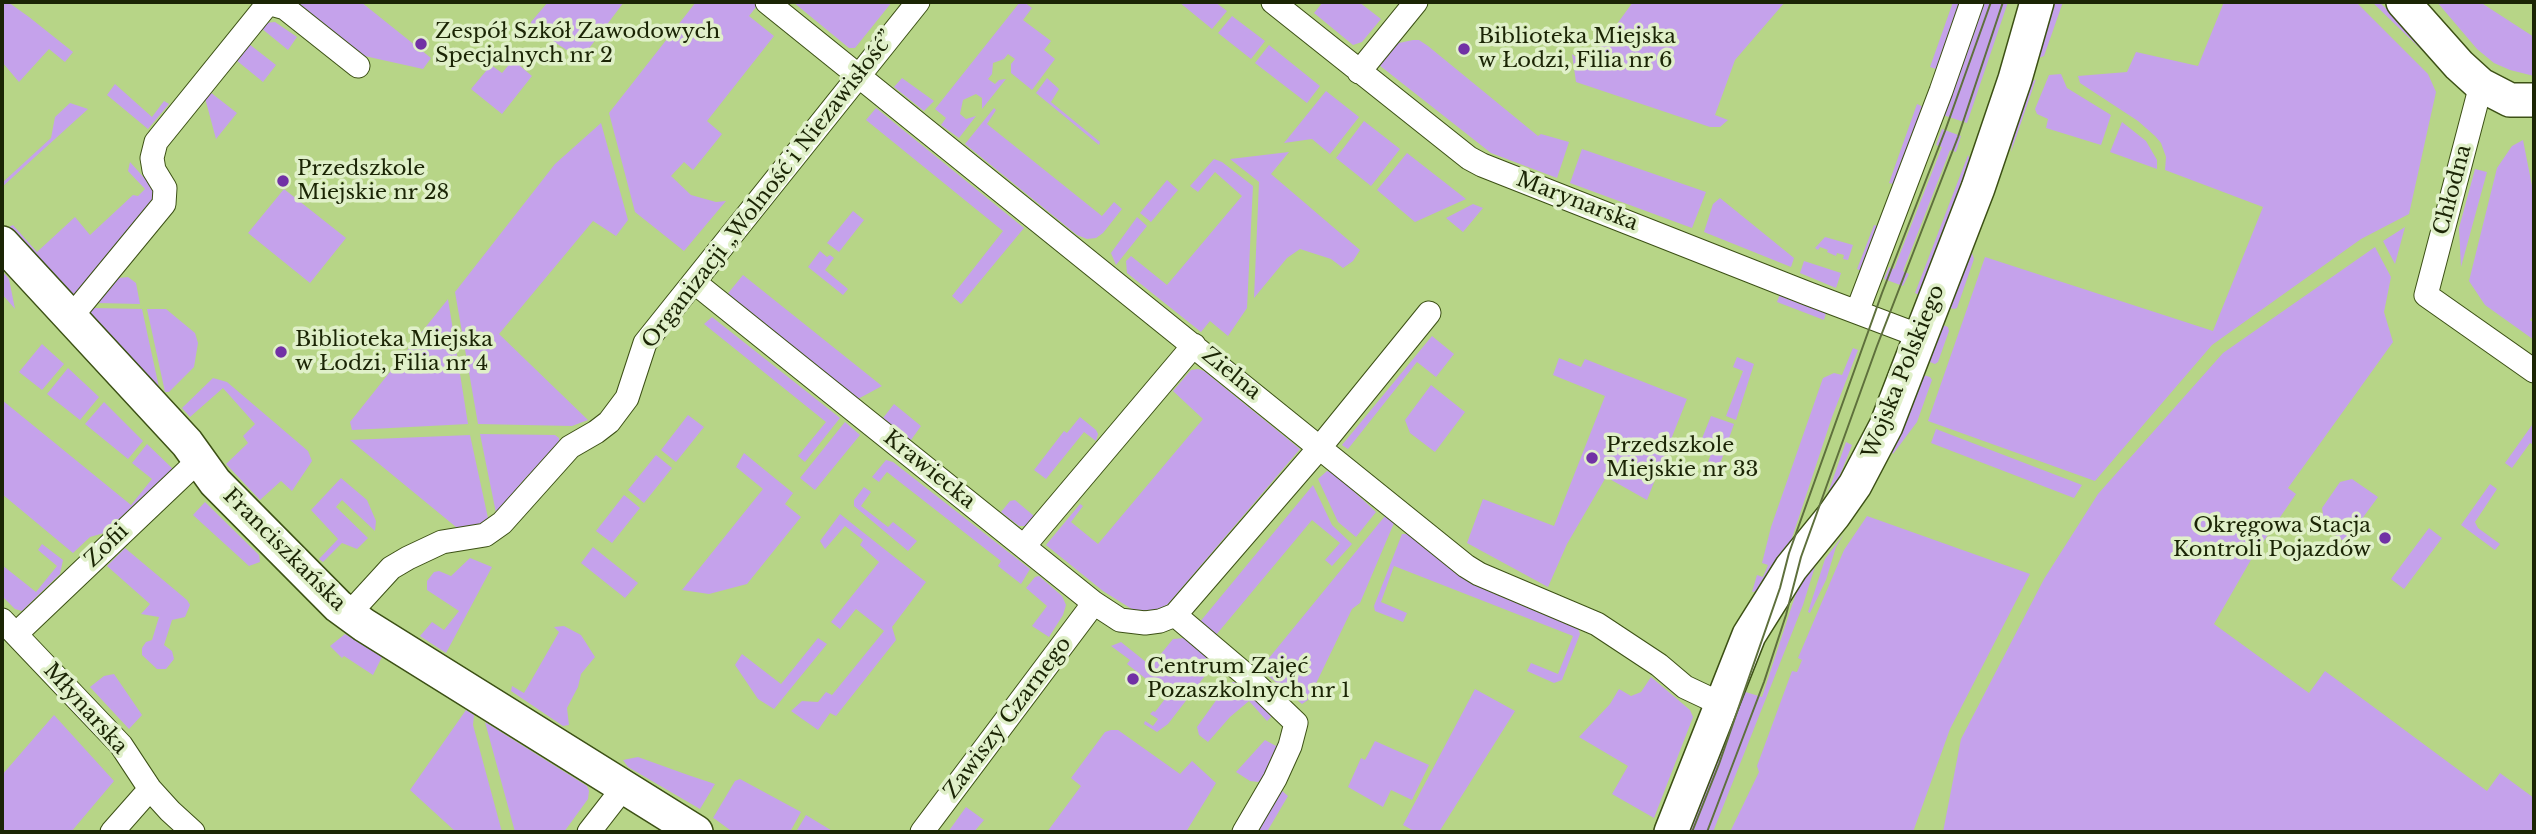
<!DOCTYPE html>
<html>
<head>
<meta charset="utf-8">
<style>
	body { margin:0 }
	#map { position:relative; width:2536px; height:834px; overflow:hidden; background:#b7d587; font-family:"Libre Baskerville",serif }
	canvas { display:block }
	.frame { position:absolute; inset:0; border:4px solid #1b2505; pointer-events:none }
</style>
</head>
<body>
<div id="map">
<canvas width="2536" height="834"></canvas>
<div class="frame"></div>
</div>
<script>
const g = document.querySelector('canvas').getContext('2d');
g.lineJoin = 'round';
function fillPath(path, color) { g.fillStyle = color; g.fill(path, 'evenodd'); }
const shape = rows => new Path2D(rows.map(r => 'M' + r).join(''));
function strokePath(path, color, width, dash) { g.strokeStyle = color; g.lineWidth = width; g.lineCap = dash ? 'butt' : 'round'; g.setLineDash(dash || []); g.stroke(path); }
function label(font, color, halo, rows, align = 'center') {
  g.font = font + ' "Libre Baskerville",serif'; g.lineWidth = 7; g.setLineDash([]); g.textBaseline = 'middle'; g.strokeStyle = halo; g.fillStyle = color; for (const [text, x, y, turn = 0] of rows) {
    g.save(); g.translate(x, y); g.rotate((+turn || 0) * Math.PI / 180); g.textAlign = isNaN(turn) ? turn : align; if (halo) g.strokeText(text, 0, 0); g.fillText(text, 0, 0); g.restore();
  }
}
fillPath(shape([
	[2,2,8,2,29,17,73,52,65,62,49,49,19,82,2,62],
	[293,2,361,2,431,58,423,69,360,55],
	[548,2,624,2,581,59,532,28,531,22],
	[696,2,760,2,749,16,774,36,707,121,722,134,693,170,684,162,671,176,691,195,716,202,726,201,684,251,635,212,609,113],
	[793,2,892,2,855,48,849,48],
	[1020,2,1024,2,1032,8,1023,20,1051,41,1044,50,1055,59,1032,90,1011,73,1011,64,1015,59,1008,54,1004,59,993,63,992,74,988,79,995,84,999,80,1006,79,982,109,982,98,976,94,963,100,960,114,966,119,976,116,959,138,941,125,946,118,935,109],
	[1179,2,1215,2,1227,11,1212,29],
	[1323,2,1359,2,1381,19,1362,42,1353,45,1314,13],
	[1633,2,1785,2,1735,60,1715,115,1728,120,1720,127,1710,127,1576,82,1572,54,1587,65],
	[1953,2,1962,2,1939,70,1930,67],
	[1979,2,2008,2,1967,123,1940,114],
	[2053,2,2063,2,2044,56,2036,59],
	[2224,2,2356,2,2428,74,2436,92,2409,214,2361,239,2212,345,2095,481,1928,421,1985,257,2213,331,2263,207,2165,170,2166,157,2161,143,2155,136,2138,121,2080,83,2078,76,2127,72,2136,52,2198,66],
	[2372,2,2379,2,2412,33,2431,53,2431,59],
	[2437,2,2480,2,2534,37,2534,76,2510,70,2494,63,2477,49],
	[1232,16,1265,41,1251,59,1218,33],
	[275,22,297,37,288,50,261,28,265,23],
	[1413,40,1419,40,1428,46,1538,136,1541,134,1569,142,1557,178,1491,153,1379,65,1389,45],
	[249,44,276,65,263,82,236,60],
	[1269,45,1320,86,1307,103,1255,63],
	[513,60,532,76,502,114,471,89,491,65,502,73],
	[2061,74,2067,88,2111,115,2101,145,2046,128,2048,119,2037,114,2035,109,2049,75],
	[902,78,934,101,924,111,894,87],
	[1047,78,1059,89,1051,102,1100,142,1099,145,1036,93],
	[2036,79,2011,152,2016,116,2027,86],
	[115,84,152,117,164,101,169,104,148,129,107,95],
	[1326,91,1359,117,1330,154,1312,139,1284,143],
	[210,92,237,113,216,139,205,98],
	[70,103,88,109,2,187,2,183,51,138,55,117],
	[1917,104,1926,108,1897,185,1889,183],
	[876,108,1024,228,961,304,952,296,1003,231,866,120],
	[994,108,996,110,987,124,1102,216,1114,202,1122,209,1103,233,1096,238,1087,239,1077,235,965,144],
	[1364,121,1400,149,1371,186,1336,158],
	[2122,122,2146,141,2157,160,2157,169,2110,152],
	[601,123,628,220,616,236,593,221,499,334,588,420,572,426,478,424,455,292,555,164],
	[1942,129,1961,136,1956,152,1950,150,1903,271,1909,274,1903,286,1884,279,1889,267,1894,269,1942,147,1936,145],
	[2523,140,2534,196,2534,315,2530,320,2534,323,2534,340,2485,305,2469,281,2497,168,2512,146],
	[1582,149,1706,192,1692,228,1570,183],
	[1289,152,1271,174,1360,250,1353,261,1343,268,1331,259,1300,249,1287,258,1254,298,1259,182,1230,159],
	[1407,153,1466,199,1415,222,1377,190],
	[1968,155,1972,165,1922,296,1915,293],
	[1214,159,1222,162,1253,186,1247,308,1228,336,1210,321,1201,332,1127,273,1126,261,1131,256,1167,285,1242,196,1215,172,1198,192,1190,186],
	[130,162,155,190,157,197,74,298,9,227,13,225,37,252,75,217,90,235,133,195,138,196,145,189,128,171],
	[2475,169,2487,172,2461,267,2459,228],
	[1167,180,1178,190,1151,222,1140,213],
	[284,189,346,238,310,283,248,233],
	[1720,198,1794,258,1791,267,1704,232,1713,204],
	[1473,204,1483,208,1463,232,1446,218],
	[853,211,864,220,839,252,827,243],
	[1137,217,1147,226,1116,265,1111,253],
	[1874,225,1881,227,1864,272,1857,269],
	[2405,227,2395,264,2383,241],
	[1825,237,1853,245,1848,260,1843,259,1844,255,1837,253,1836,256,1827,252,1828,250,1820,247,1818,250,1815,248],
	[2375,247,2391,277,2384,312,2393,342,2288,488,2296,494,2252,558,2214,624,2309,693,2325,671,2487,791,2500,773,2534,798,2534,832,1943,832,1961,739,2044,579,2098,494,2223,353],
	[820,251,827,257,830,255,834,258,825,270,848,289,843,295,808,267],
	[1972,253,1974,259,1957,308,1954,309,1946,307,1952,289],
	[1804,261,1841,273,1836,288,1800,273],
	[2,271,9,279,15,309,2,294],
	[743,275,882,386,856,400,725,297],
	[128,277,136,283,140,304,98,303,119,278],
	[1780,294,1826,313,1824,320,1777,302],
	[448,299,468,424,352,430,350,422],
	[94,308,142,309,160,392,89,313],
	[147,309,166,309,195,333,198,343,194,367,169,392,165,392],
	[712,317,840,418,805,462,798,456,826,422,704,324],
	[1940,324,1948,327,1949,331,1938,362,1935,364,1925,360],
	[1432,336,1454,354,1436,377,1417,362,1348,449,1342,445],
	[42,344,64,364,42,390,19,372],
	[1853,348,1858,350,1832,417,1788,550,1757,591,1752,592,1757,575,1763,577,1768,565,1762,563,1771,527,1823,378,1834,373,1842,375],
	[1737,357,1754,364,1736,420,1726,416,1743,371,1733,367],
	[1559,358,1581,367,1585,359,1687,399,1647,500,1606,477,1567,544,1548,587,1467,543,1483,499,1554,526,1605,396,1553,375],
	[68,368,99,397,80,420,47,394],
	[1198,369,1204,371,1300,449,1168,604,1155,612,1135,611,1103,591,1046,545,1080,504,1083,506,1071,522,1098,544,1203,419,1173,391,1191,370],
	[1920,374,1930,377,1932,380,1917,422,1893,454,1891,450],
	[213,378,227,382,308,451,312,461,292,491,281,481,260,500,226,464,248,443,243,436,255,424,223,388,190,417,182,408],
	[1431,385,1465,412,1435,452,1410,433,1405,420],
	[2,400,131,505,152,479,132,463,147,444,173,469,104,533,90,537,73,553,2,494],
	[104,402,143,441,128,459,85,424],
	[894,404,921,426,911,440,883,418],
	[688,415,704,427,676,462,661,450],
	[1711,416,1734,424,1717,473,1706,468,1712,451,1699,446],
	[1080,417,1096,430,1098,434,1096,441,1084,432,1046,479,1034,470,1064,431,1067,433],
	[845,422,860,435,815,490,800,478],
	[2532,425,2534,427,2534,445,2530,443,2512,468,2505,463],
	[1936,429,2082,485,2074,498,1931,443],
	[480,434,555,435,559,438,559,444,535,471,528,475,496,513],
	[470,435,488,518,482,523,463,528,456,527,350,440],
	[1846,442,1852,445,1835,488,1823,507],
	[744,453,793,493,785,504,801,517,747,584,709,594,682,590,763,489,736,467],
	[656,455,672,468,644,503,628,490],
	[886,460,893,462,1030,569,1021,584,998,566,1001,561,887,472,879,482,872,477],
	[1327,471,1334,473,1376,512,1356,537,1338,522,1318,479],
	[341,478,367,500,376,521,375,531,342,500,336,507,368,538,357,549,342,543,323,562,319,559,338,539,311,510],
	[2352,479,2378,497,2345,542,2325,528,2322,508,2340,482],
	[2490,484,2497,489,2475,522,2478,528,2500,544,2495,550,2461,525],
	[1313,485,1332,525,1352,544,1332,566,1325,560,1340,543,1312,520,1216,635,1199,623],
	[864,487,871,492,861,506,888,527,893,522,917,541,908,551,854,506,854,500],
	[624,495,640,508,612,543,596,531],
	[1015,500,1034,516,1027,526,1019,526,1001,512,1010,501],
	[205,502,259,555,260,562,249,566,193,515],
	[840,514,926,582,892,627,896,640,836,716,830,713,818,730,791,711,802,701,818,702,826,692,832,695,884,631,856,609,840,629,831,622,879,562,860,545,863,540,845,526,825,549,820,541],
	[1385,516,1394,523,1360,603,1352,609,1308,700,1302,704,1260,669],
	[1867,516,2030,574,1950,729,1913,832,1730,832,1759,772,1757,766,1792,671,1797,672,1802,660,1798,658,1844,550],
	[2429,528,2442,538,2404,589,2391,579],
	[1402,534,1407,534,1466,579,1577,626,1580,634,1562,680,1554,683,1527,671,1531,663,1558,674,1573,636,1394,566,1381,602,1407,613,1403,622,1375,611,1374,606],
	[1844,534,1836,547,1826,580,1810,613,1808,612,1825,559],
	[42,544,63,560,60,574,22,611,15,609,2,596,2,565,36,592,57,566,38,550],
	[593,547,638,583,625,598,581,563],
	[125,548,187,600,190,605,185,617,172,620,164,645,172,651,174,659,166,669,157,669,142,655,142,648,146,642,152,640,159,617,141,614,150,604,107,566],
	[1818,557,1803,605,1713,832,1684,832,1739,690,1762,697,1801,578],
	[470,558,492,567,446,653,420,636,432,622,444,630,459,611,427,590,427,581,434,572,439,571,451,576],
	[1039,576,1062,596,1066,605,1063,615,1049,637,1032,626,1047,606,1026,588,1035,577],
	[564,626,581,635,595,657,581,674,578,687,567,708,569,725,563,726,511,691,512,686,524,693,559,632,554,627],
	[345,634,382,657,373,675,344,656,342,658,330,646],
	[818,638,827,644,774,709,758,699,735,665,742,654,781,684],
	[1185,638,1208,657,1211,668,1168,724,1157,732,1144,724,1145,721,1153,726,1158,719,1150,714,1153,711,1155,712,1171,691,1154,678,1150,682,1127,664,1130,660,1111,646,1121,642,1151,666,1173,639],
	[114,674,142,715,129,729,90,687,104,676],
	[1651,677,1690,710,1693,717,1654,818,1612,794,1628,766,1579,737,1610,704,1619,689,1631,696,1641,692],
	[1233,682,1240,683,1276,712,1267,721,1249,701,1230,717,1208,742,1199,735,1197,727,1227,685],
	[1475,689,1515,711,1439,832,1416,832,1403,825],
	[466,710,474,715,473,725,502,832,456,832,410,790],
	[54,715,114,781,71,832,2,832,2,775],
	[485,722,587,786,589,791,588,799,564,832,515,832],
	[1111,730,1118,730,1180,774,1192,761,1216,783,1186,832,1047,832,1081,786,1071,778,1105,732],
	[1285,730,1264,778,1258,782,1250,781,1236,772,1265,740,1276,746],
	[1375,741,1429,765,1412,800,1391,790,1383,807,1348,787,1361,758,1365,760],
	[638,757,688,775,715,784,700,809,628,767,623,760],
	[740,779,801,812,790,832,730,830,715,819,713,818,735,781],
	[1280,789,1288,796,1268,830,1270,832,1255,832],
	[966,807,984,820,974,832,948,832],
	[806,815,834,832,796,832]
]), '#c5a2eb');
const street = shape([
	[767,2,1466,566,1479,574,1597,624,1659,665,1685,687,1721,704],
	[1273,2,1469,158,1482,165,1809,294,1920,336],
	[1359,72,1416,2],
	[2481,85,2426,295,2534,371],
	[694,282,1094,603,1120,620,1145,623,1160,621,1175,615,1321,446,1429,313],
	[1857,312,1941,91,1972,2],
	[71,317,164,204,165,188,154,170,152,158,156,142,266,6,271,4,285,8,358,66],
	[1024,546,1194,345],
	[348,615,391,568,408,558,442,542,485,535,502,523,570,447,596,432,609,422,627,398,645,343,918,2],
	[1175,615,1247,676,1296,723,1290,746,1275,779,1244,832],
	[2,620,121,745,150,789,170,811,193,832],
	[16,634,199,460],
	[112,832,150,789],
	[589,832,624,787],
	[922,832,1094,603]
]);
const secondary = shape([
	[2403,2,2459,65,2481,85,2510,100,2534,100],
	[2,243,187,443,215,482,338,606,364,625,696,832],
	[1671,832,1749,635,1791,568,1834,515,1855,485,1886,426,1978,188,2015,79,2037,2]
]);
strokePath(street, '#3c5015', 25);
strokePath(secondary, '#3c5015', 36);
strokePath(street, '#fff', 23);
strokePath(secondary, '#fff', 33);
strokePath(shape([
	[1692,832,1719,764,1780,588,1789,553,1882,293,1945,131,1991,2],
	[1707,832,1764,682,1786,615,1801,557,1877,346,1958,137,2003,2]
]), '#5e703c', 2);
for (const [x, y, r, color] of [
	[421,44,7,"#7131a5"],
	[1464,49,7,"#7131a5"],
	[283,181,7,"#7131a5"],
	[281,352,7,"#7131a5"],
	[1592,458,7,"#7131a5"],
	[2385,538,7,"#7131a5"],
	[1133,679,7,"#7131a5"]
]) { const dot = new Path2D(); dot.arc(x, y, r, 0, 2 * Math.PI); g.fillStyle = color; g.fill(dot); strokePath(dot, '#e0f0c9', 2.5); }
label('21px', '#1b2505', '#e0f0c9', [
	["Zespół Szkół Zawodowych",435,32],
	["Specjalnych nr 2",435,56],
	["Biblioteka Miejska",1478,37],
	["w Łodzi, Filia nr 6",1478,61],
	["Przedszkole",297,169],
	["Miejskie nr 28",297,193],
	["Biblioteka Miejska",295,340],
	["w Łodzi, Filia nr 4",295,364],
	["Przedszkole",1606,446],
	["Miejskie nr 33",1606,470],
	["Okręgowa Stacja",2371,526,"right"],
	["Kontroli Pojazdów",2371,550,"right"],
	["Centrum Zajęć",1147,667],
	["Pozaszkolnych nr 1",1147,691]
], 'left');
label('21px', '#1b2505', '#e0f0c9', [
	["Organizacji „Wolność i Niezawisłość”",769,190,-52],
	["Chłodna",2453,190,-75],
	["Marynarska",1577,202,21],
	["Wojska Polskiego",1904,372,-68],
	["Zielna",1231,374,39],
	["Krawiecka",929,470,39],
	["Zofii",107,546,-44],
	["Franciszkańska",284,550,45],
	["Młynarska",85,709,48],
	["Zawiszy Czarnego",1008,718,-53]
]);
</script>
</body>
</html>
